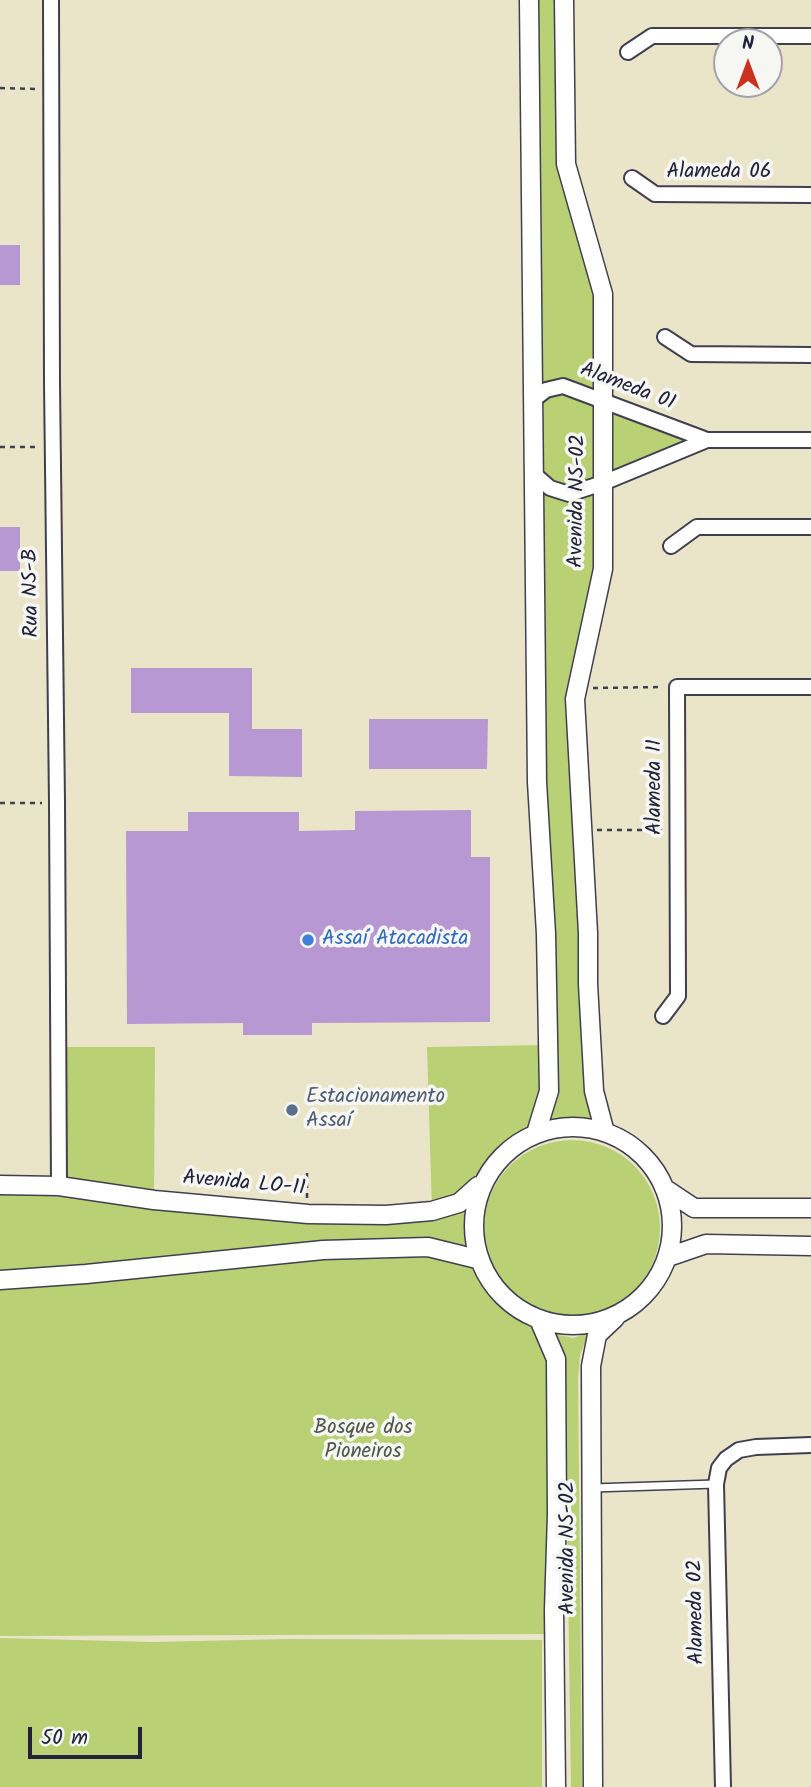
<!DOCTYPE html>
<html>
<head>
<meta charset="utf-8">
<style>
	body { margin:0 }
	#map { position:relative; width:811px; height:1787px; overflow:hidden; background:#eae5c8; font-family:Kalam,sans-serif }
	canvas { display:block }
	.north { position:absolute; left:713px; top:28px; width:70px; height:70px; box-sizing:border-box; background:#f6f6f2; border:2px solid #a1a1a9; border-radius:50%; rotate:0deg; font-size:19px; font-weight:700; line-height:28px; text-align:center; color:#22223b }
	.north::after { content:''; display:block; margin:auto; width:24px; height:32px; background:#c8321e; clip-path:polygon(50% 0,100% 100%,50% 72%,0 100%) }
	.scale { position:absolute; left:28px; top:1727px; width:114px; height:32px; box-sizing:border-box; border:4px solid #22223b; border-top:0; padding-left:9px; font-size:21px; line-height:24px; white-space:nowrap; color:#22223b; -webkit-text-stroke:5px #f6f6f2; paint-order:stroke }
</style>
</head>
<body>
<div id="map">
<canvas width="811" height="1787"></canvas>
<div class="north">N</div>
<div class="scale">50 m</div>
</div>
<script>
const g = document.querySelector('canvas').getContext('2d');
g.lineJoin = 'round';
function fillPath(path, color) { g.fillStyle = color; g.fill(path, 'evenodd'); }
const shape = rows => new Path2D(rows.map(r => 'M' + r).join(''));
function strokePath(path, color, width, dash) { g.strokeStyle = color; g.lineWidth = width; g.lineCap = dash ? 'butt' : 'round'; g.setLineDash(dash || []); g.stroke(path); }
function label(font, color, halo, rows, align = 'center') {
  g.font = font + ' Kalam,sans-serif'; g.lineWidth = 7; g.setLineDash([]); g.textBaseline = 'middle'; g.strokeStyle = halo; g.fillStyle = color; for (const [text, x, y, turn = 0] of rows) {
    g.save(); g.translate(x, y); g.rotate((+turn || 0) * Math.PI / 180); g.textAlign = isNaN(turn) ? turn : align; if (halo) g.strokeText(text, 0, 0); g.fillText(text, 0, 0); g.restore();
  }
}
fillPath(shape([
	[529,0,564,0,566,164,603,294,603,401,707,440,603,484,603,569,575,699,604,1129,544,1128,537,1130,501,1156,478,1186,473,1228,477,1259,496,1290,541,1324,556,1359,554,1634,0,1636,0,1185,59,1186,58,1047,155,1047,154,1198,308,1214,432,1210,427,1047,547,1045],
	'484 1228a88 88 0 1 1 176 0a88 88 0 1 1-176 0Z',
	[589,1332,580,1355,578,1379,582,1787,571,1787,565,1377,562,1354,550,1333,573,1338],
	[0,1638,152,1642,287,1639,542,1640,542,1787,0,1787]
]), '#b9d074');
fillPath(shape([
	[0,245,20,245,20,285,0,285],
	[0,527,20,527,20,571,0,571],
	[131,668,252,668,252,729,302,729,302,777,229,776,229,713,131,713],
	[369,719,488,719,487,769,369,769],
	[471,810,471,857,490,857,490,1022,312,1023,312,1035,243,1035,243,1023,127,1024,126,831,188,831,188,812,299,812,299,831,355,830,355,811]
]), '#b798d2');
const service = shape([
	[592,1488,716,1484]
]);
const minor = shape([
	[51,0,52,383,57,803,59,1186],
	[628,52,652,36,811,36],
	[632,178,655,194,811,195],
	[665,337,691,354,811,355],
	[533,400,546,390,563,386,707,440,811,440],
	[534,474,550,488,569,494,603,483,707,440],
	[671,546,697,527,811,527],
	[663,1016,678,996,677,687,811,687],
	[723,1787,716,1484,719,1468,726,1459,739,1450,756,1447,811,1445]
]);
const tertiary = shape([
	[529,0,537,782,546,934,549,1091,537,1130],
	[564,0,566,164,603,294,603,569,575,699,588,933,588,984,594,1091,604,1129],
	'474 1226a99 99 0 1 1 198 0a99 99 0 1 1-198 0Z',
	[0,1185,59,1186,154,1200,308,1214,386,1215,432,1211,459,1203,478,1186],
	[664,1188,694,1208,811,1208],
	[671,1256,706,1244,811,1246],
	[0,1280,86,1274,323,1250,428,1247,477,1259],
	[541,1324,556,1359,557,1514,554,1610,556,1787],
	[593,1787,591,1366,597,1335,615,1318]
]);
strokePath(service, '#403f50', 10);
strokePath(minor, '#403f50', 18);
strokePath(tertiary, '#403f50', 21);
strokePath(shape([
	[0,88,39,89],
	[0,447,39,447],
	[593,688,663,687],
	[0,803,42,803],
	[597,830,664,830],
	[307,1173,307,1198]
]), '#403f50', 2.5, [5, 5]);
strokePath(service, '#fff', 7);
strokePath(minor, '#fff', 14);
strokePath(tertiary, '#fff', 18);
for (const [x, y, r, color] of [
	[308,940,7,"#3f7fe0"],
	[292,1110,7,"#5c6f8a"]
]) { const dot = new Path2D(); dot.arc(x, y, r, 0, 2 * Math.PI); g.fillStyle = color; g.fill(dot); strokePath(dot, '#f6f6f2', 2.5); }
label('21px', '#22223b', '#f6f6f2', [
	["Alameda 06",719,173],
	["Alameda 01",627,388,21],
	["Avenida NS-02",579,501,-89],
	["Rua NS-B",33,593,-91],
	["Alameda 11",656,787,-90],
	["Avenida LO-11",244,1185,5],
	["Avenida NS-02",569,1548,-90],
	["Alameda 02",698,1612,-91]
]);
label('21px', '#366cbe', '#f6f6f2', [
	["Assaí Atacadista",322,940]
], 'left');
label('21px', '#4e5e75', '#f6f6f2', [
	["Estacionamento",306,1098],
	["Assaí",306,1122]
], 'left');
label('21px', '#4f564c', '#f6f6f2', [
	["Bosque dos",363,1429],
	["Pioneiros",363,1453]
]);
</script>
</body>
</html>
